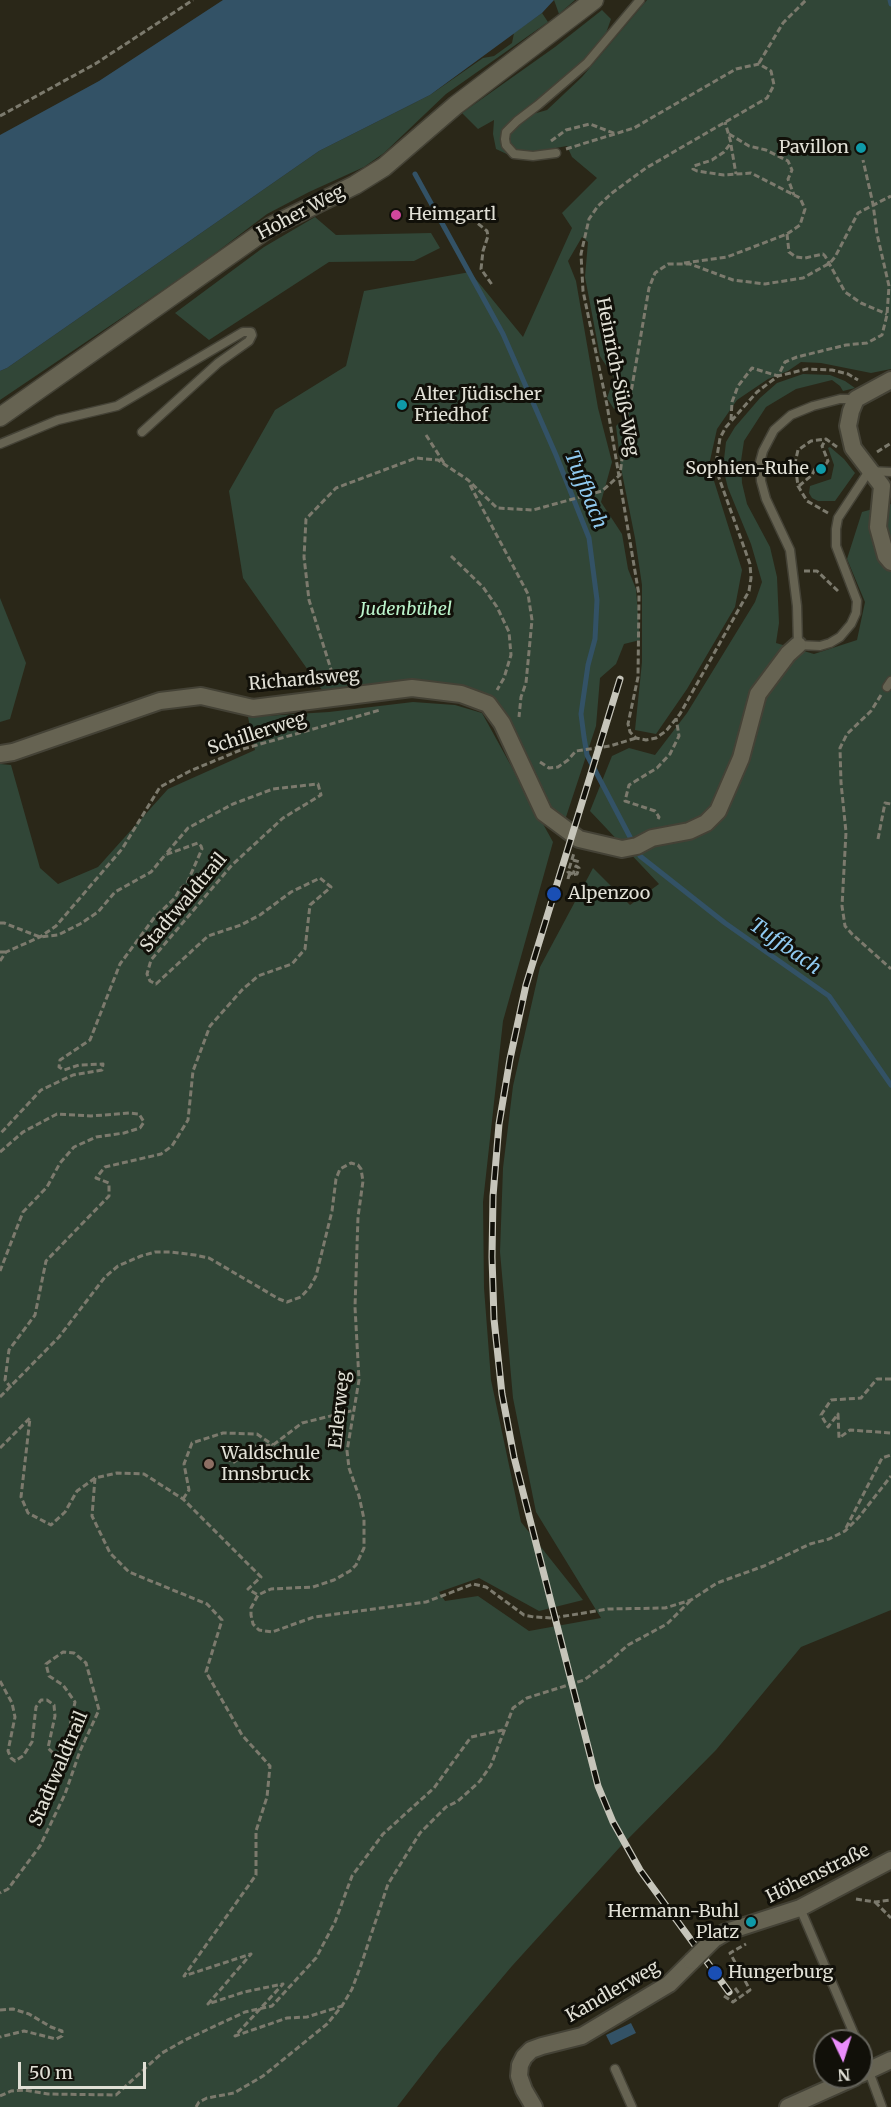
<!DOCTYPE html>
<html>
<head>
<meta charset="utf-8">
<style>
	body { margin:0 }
	#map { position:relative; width:891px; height:2107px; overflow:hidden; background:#2a2718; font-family:Merriweather,serif }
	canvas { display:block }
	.north { position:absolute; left:813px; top:2029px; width:60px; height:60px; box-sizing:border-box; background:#111009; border:2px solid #64635b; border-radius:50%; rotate:176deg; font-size:16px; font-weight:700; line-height:24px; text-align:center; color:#e1e0d6 }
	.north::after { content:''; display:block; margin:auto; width:21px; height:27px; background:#eb8dfc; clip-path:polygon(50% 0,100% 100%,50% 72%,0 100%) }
	.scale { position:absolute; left:18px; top:2062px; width:128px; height:27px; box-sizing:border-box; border:3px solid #e1e0d6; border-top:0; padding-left:8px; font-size:18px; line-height:21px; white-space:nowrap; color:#e1e0d6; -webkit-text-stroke:4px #111009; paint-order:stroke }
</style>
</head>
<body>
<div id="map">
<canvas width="891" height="2107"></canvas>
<div class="north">N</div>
<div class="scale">50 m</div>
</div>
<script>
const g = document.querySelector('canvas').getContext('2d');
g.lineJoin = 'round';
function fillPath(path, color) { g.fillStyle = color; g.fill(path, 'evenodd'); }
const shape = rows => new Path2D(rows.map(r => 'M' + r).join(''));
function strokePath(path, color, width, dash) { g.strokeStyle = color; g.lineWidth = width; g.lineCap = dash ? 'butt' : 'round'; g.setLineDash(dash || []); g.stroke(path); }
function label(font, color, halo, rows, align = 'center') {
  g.font = font + ' Merriweather,serif'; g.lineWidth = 6; g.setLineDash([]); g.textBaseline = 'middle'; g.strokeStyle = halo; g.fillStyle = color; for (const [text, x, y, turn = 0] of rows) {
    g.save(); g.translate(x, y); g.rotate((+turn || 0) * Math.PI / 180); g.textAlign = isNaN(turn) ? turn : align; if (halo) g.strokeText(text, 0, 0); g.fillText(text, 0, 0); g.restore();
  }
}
fillPath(shape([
	[554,0,575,0,559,14],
	[647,0,891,0,891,369,871,373,821,363,801,362,788,371,768,379,737,400,717,429,709,465,742,570,735,607,687,689,656,734,635,730,642,662,642,585,635,538,621,468,616,426,629,413,622,405,614,409,607,398,614,378,600,356,585,277,588,242,582,237,568,261,576,281,598,408,612,462,601,502,622,534,628,569,636,589,640,640,624,644,616,664,600,678,596,726,565,820,549,810,473,691,327,697,243,578,229,491,275,410,346,366,364,291,470,272,523,337,572,228,562,213,597,178,572,157,567,146,511,156,496,149,493,134,494,120,478,129,462,113,555,47,602,10,611,19,604,39,533,114,547,110,582,77],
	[542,13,548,22,446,94,384,153,364,167,309,192,267,214,197,267,0,400,0,371,7,368,319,151,430,95,483,58,494,56,512,43,514,33],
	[315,217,336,235,431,233,440,248,414,261,329,262,209,340,175,313,264,247],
	[803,374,830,375,845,381,855,388,843,391,840,386,832,380,796,389,766,407,744,441,741,461,742,483,747,504,770,547,777,577,779,623,776,643,814,654,857,640,865,602,847,559,862,512,891,504,891,1610,801,1647,716,1750,620,1847,512,1966,441,2050,397,2107,0,2107,0,764,11,765,40,868,58,884,98,867,168,789,255,750,248,717,329,712,413,702,455,705,482,713,553,842,503,1021,483,1202,484,1288,491,1380,521,1522,583,1600,539,1611,479,1578,439,1592,445,1601,478,1596,529,1631,601,1618,536,1512,513,1398,500,1252,503,1168,513,1086,540,967,593,868,630,905,659,884,590,811,612,756,629,748,655,755,687,713,755,602,762,582,751,544,728,488,723,468,726,442,735,427,760,398,777,383],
	[830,447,844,459,855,473,835,501,818,501,812,498,809,493,810,486,831,479,834,465,828,448],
	[0,598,26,663,10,719,0,722]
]), '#314637');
fillPath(shape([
	[223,0,554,0,542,13,430,95,319,151,7,368,0,371,0,135,99,81],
	[631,2023,636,2033,611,2045,606,2035]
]), '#335266');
strokePath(shape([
	[890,0,891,4],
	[415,174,503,334,556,455,589,538,597,600,595,639,588,665,581,714,584,737,587,755,630,837],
	[640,856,725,923,829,996,891,1085]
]), '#335266', 5);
const lane = shape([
	[556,153,533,156,514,154,506,145,505,139,506,132,517,121,538,105,587,63,640,0],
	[856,399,840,399,813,406,791,415,774,430,763,451,760,462,761,481,766,499,790,550,797,606,798,645,820,646,830,643,840,637,851,624,856,613,857,601,836,546,836,529,838,518,869,471,891,472],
	[0,444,58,420,117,406,243,332,251,332,252,335,249,341,218,363,142,432],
	[887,687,891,681],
	[800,1908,857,2041],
	[861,2050,882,2107],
	[615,2069,632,2107]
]);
const street = shape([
	[891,380,856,399,851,411,848,426,853,448,882,486,878,527,886,556,891,562],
	[0,754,13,752,160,701,201,696,253,708,412,688,461,694,488,704,502,723,544,813,579,839,622,849,637,846,652,838,689,831,706,823,718,811,741,758,758,694,788,654,798,645],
	[714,1939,726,1932,800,1908,891,1860],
	[861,2074,891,2060],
	[534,2107,524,2090,519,2076,520,2065,524,2057,531,2050,542,2046,582,2036,669,1984,692,1961],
	[788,2107,855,2077]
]);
const secondary = shape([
	[0,417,270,227,355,185,384,167,456,105,594,0]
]);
strokePath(lane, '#444236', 11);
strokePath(street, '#444236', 20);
strokePath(secondary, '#444236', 21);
strokePath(shape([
	[759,63,783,23,806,0],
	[0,116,95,64,193,0],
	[729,134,749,146,766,150,788,161,792,170,788,179,794,195],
	[551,141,566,130,590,124,616,134],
	[731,145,736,174],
	[566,149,634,128,736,69,759,64,771,71,774,85,767,98,646,168,612,193,598,206,589,219,581,254,583,291,607,405,639,595,638,677,628,724,630,732,636,738,646,740,656,738,666,731,680,714,749,591,751,578,750,564,719,478,716,463,720,438,726,427,757,392,778,376,807,369,832,370,848,374,858,380],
	[471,218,487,231,488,236,483,251,481,269,493,286],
	[787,234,789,252,796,257,805,258,823,254,825,256,845,292,861,303,887,314],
	[684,263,727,257,787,234,800,225,805,209,800,198,751,173,724,175,697,171,693,169,694,166,712,160,724,152,731,143,725,122],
	[731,420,732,402,738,386,752,368,778,376,785,362,797,357,846,345,867,343,882,335,887,315,889,286,877,234,873,204,863,160],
	[426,435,444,463],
	[877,452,891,443],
	[470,485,528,594,532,620,526,683,521,697,519,717],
	[799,486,812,475,816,467,826,464,828,461,822,446,826,439],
	[828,513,807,501,798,486,795,463,798,450,811,441,826,439,837,447],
	[451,556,483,587,497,607,509,632,511,655,504,678,497,690],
	[804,571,817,571,839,592],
	[335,682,309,600,304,557,306,519,336,488,416,458,438,460,468,480,497,508,533,510,602,491,620,475,628,410,649,288,655,273,668,264,690,264,733,280,765,284,803,278,830,263,835,257,858,213,891,196],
	[881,695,871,711,847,734,840,748,841,783,846,832,842,906,845,926,852,934,891,969],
	[540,762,549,768,558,767,568,760,576,751,610,746,636,738],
	[658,819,659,817,655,811,625,801,629,785,657,768,670,754,679,736,676,718],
	[878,839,885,803,891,804],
	[573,860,580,862],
	[573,874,568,872,574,853],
	[568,879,569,875,577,874,579,868,576,866,573,874],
	[0,923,4,923,40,937,58,935,80,924,98,912,115,892,151,872,165,855,198,843,201,846,202,849,187,883,180,889,175,898,154,918,120,964,90,1040,60,1060,59,1067,64,1070,79,1065,103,1064,102,1070,73,1075,41,1090,0,1134],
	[0,952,6,952],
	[0,961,6,952,40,937,56,926,122,849,160,787,190,771,243,749,380,710],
	[0,1152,23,1132,57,1114,91,1116,129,1113,139,1114,144,1122,140,1128,124,1133,96,1137,74,1147,60,1163,47,1187,23,1212,0,1271],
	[891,1379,877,1379,861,1398,831,1400,821,1415,828,1427,838,1414,839,1438,850,1430,891,1433],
	[11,1388,5,1380,9,1350,35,1315,46,1261,109,1196,109,1183,96,1178,105,1167,161,1154,172,1146,188,1120,193,1071,210,1026,242,990,258,976,292,964,305,949,310,905,331,887,320,878,291,892,260,915,241,925,208,936,156,984,150,981,147,974,151,960,232,865,283,818,321,795,318,784,273,789,233,804,188,828,165,855],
	[0,1397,59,1337,105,1277,118,1266,141,1256,155,1252,171,1252,195,1255,209,1258,279,1299,287,1302,301,1297,310,1287,316,1276,332,1211,336,1179,340,1169,351,1163,358,1165,361,1169,363,1181,358,1217,355,1307,359,1380,347,1451,349,1468,359,1496,364,1519,364,1548,356,1565,350,1571,334,1580,313,1587,271,1589,258,1595,251,1608,251,1615,253,1624,259,1630,272,1632,314,1617,426,1602,473,1584,486,1587,524,1615,534,1617,553,1618,608,1609,665,1608,691,1600,717,1583,764,1566,810,1544,829,1539,845,1531,859,1517,891,1476],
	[0,1448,30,1418,21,1497,28,1513,51,1525,65,1512,77,1491,95,1478,117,1473,144,1474,183,1499,261,1577,248,1589,258,1595],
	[225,1459,234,1462,256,1446,273,1445,302,1423,355,1410],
	[95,1478,92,1516,110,1553,129,1572,207,1604,222,1620,206,1672,242,1735,270,1766,267,1797,256,1831,256,1875,184,1976,251,1954,208,2004,244,1992,283,1984,235,2036,287,2018,307,2017,342,2006],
	[183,1499,189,1490,184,1464,192,1443,223,1433,257,1434,273,1445],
	[846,1528,882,1458,891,1455],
	[0,1681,12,1703,15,1717,8,1751,11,1758,15,1761,23,1756,32,1742,36,1707,41,1700,47,1700,54,1705,55,1716,48,1748,52,1752,60,1753,65,1749,75,1702,63,1685,49,1676,46,1664,63,1652,74,1653,86,1663,99,1710,80,1751,65,1794,40,1846,8,1889,0,1893],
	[856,1899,875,1902,891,1900],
	[875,1902,891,1918],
	[735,1988,741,1996],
	[724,1996,733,2002,750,1990,730,1953,746,1944],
	[0,2010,13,2009,29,2014,51,2027,62,2031,62,2036,56,2039,24,2031,0,2037],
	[0,2096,11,2091,25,2090,48,2094,116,2095,162,2053,185,2040,245,2012,272,2006,316,1958,335,1922,352,1876,383,1834,434,1788,471,1737,503,1730],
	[196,2107,199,2102,207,2098,234,2093,263,2076,327,2024,342,2006,352,1989,361,1965,388,1884,420,1833,446,1807,458,1801,480,1781,491,1765,513,1708,527,1698,584,1680,610,1661,628,1645,667,1624,690,1601]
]), '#7c7a6d', 3, [6, 3]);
strokePath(lane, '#666352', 8);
strokePath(street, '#666352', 16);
strokePath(secondary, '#666352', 18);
const rail = shape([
	[620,679,526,985,510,1059,499,1124,493,1196,492,1257,494,1319,502,1394,514,1457,598,1786,613,1822,640,1870,729,1992]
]);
strokePath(rail, '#c6c5ba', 7);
strokePath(rail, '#111009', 4.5, [14]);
const streetBridge = shape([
	[692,1961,714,1939]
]);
strokePath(streetBridge, '#444236', 20, []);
strokePath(streetBridge, '#666352', 16);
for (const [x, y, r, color] of [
	[861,148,6,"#0f9aa8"],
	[396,215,6,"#d1479c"],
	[402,405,6,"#0f9aa8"],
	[821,469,6,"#0f9aa8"],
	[554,894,8,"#1a4fb4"],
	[209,1464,6,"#8d6e63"],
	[751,1922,6,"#0f9aa8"],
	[715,1973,8,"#1a4fb4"]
]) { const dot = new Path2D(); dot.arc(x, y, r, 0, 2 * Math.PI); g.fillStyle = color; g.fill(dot); strokePath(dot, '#111009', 2); }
label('18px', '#e1e0d6', '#111009', [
	["Pavillon",849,148,"right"],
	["Heimgartl",408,215],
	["Alter Jüdischer",414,395],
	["Friedhof",414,416],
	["Sophien-Ruhe",809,469,"right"],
	["Alpenzoo",568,894],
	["Waldschule",221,1454],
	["Innsbruck",221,1475],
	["Hermann-Buhl",739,1912,"right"],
	["Platz",739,1933,"right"],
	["Hungerburg",728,1973]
], 'left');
label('18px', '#e1e0d6', '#111009', [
	["Hoher Weg",301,213,-28],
	["Heinrich-Süß-Weg",617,377,79],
	["Richardsweg",304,680,-5],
	["Schillerweg",257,734,-18],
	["Stadtwaldtrail",184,903,-50],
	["Erlerweg",340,1410,-84],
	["Stadtwaldtrail",59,1769,-67],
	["Höhenstraße",818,1874,-26],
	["Kandlerweg",613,1992,-30]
]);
label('italic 18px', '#bbf4cb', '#111009', [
	["Judenbühel",406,610]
]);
label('italic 20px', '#90caf0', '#111009', [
	["Tuffbach",585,490,68],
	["Tuffbach",785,947,35]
]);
</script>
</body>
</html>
